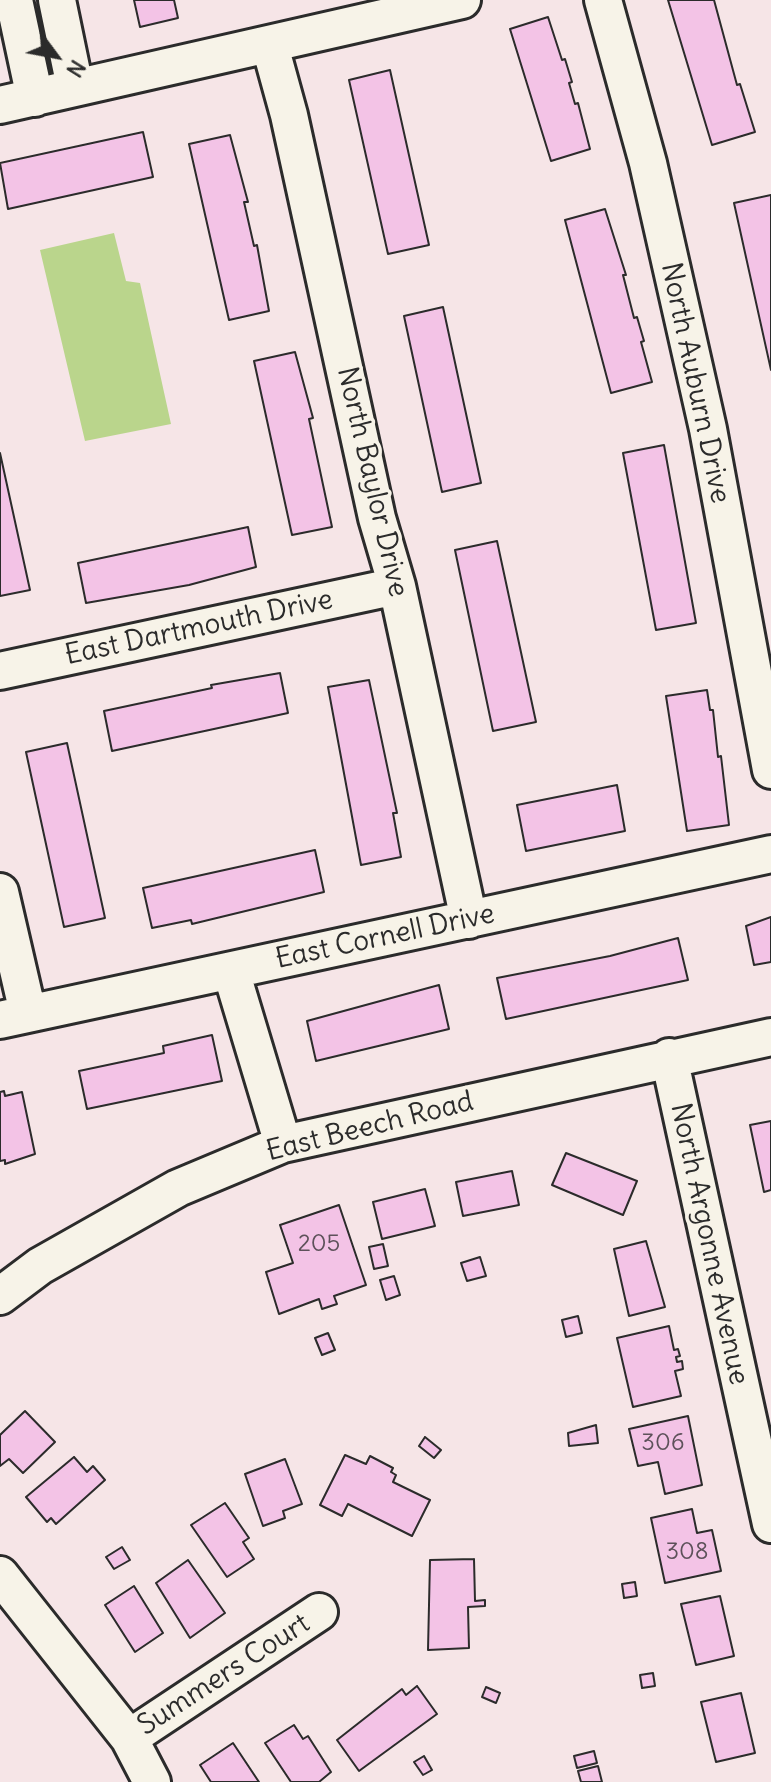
<!DOCTYPE html>
<html>
<head>
<meta charset="utf-8">
<style>
	body { margin:0 }
	#map { position:relative; width:771px; height:1782px; overflow:hidden; background:#f6e5e7; font-family:Delius,sans-serif }
	canvas { display:block }
	.north { position:absolute; left:16px; top:16px; width:80px; height:80px; -webkit-text-stroke:6px #f7f3e8; paint-order:stroke; rotate:122deg; font-size:22px; font-weight:700; line-height:32px; text-align:center; color:#2b2b2b }
	.north::after { content:''; display:block; margin:auto; width:28px; height:36px; background:#2b2b2b; clip-path:polygon(50% 0,100% 100%,50% 72%,0 100%) }
</style>
</head>
<body>
<div id="map">
<canvas width="771" height="1782"></canvas>
<div class="north">N</div>
</div>
<script>
const g = document.querySelector('canvas').getContext('2d');
g.lineJoin = 'round';
function fillPath(path, color) { g.fillStyle = color; g.fill(path, 'evenodd'); }
const shape = rows => new Path2D(rows.map(r => 'M' + r).join(''));
function strokePath(path, color, width, dash) { g.strokeStyle = color; g.lineWidth = width; g.lineCap = dash ? 'butt' : 'round'; g.setLineDash(dash || []); g.stroke(path); }
function label(font, color, halo, rows, align = 'center') {
  g.font = font + ' Delius,sans-serif'; g.lineWidth = 7; g.setLineDash([]); g.textBaseline = 'middle'; g.strokeStyle = halo; g.fillStyle = color; for (const [text, x, y, turn = 0] of rows) {
    g.save(); g.translate(x, y); g.rotate((+turn || 0) * Math.PI / 180); g.textAlign = isNaN(turn) ? turn : align; if (halo) g.strokeText(text, 0, 0); g.fillText(text, 0, 0); g.restore();
  }
}
fillPath(shape([
	[114,233,126,281,140,283,171,424,85,441,40,250]
]), '#bad58c');
const building = shape([
	[134,0,174,0,178,18,140,27,134,0],
	[668,0,714,0,737,85,740,84,755,132,712,145,668,0],
	[548,17,562,60,565,59,572,82,569,83,575,104,578,103,590,149,551,161,510,29,548,17],
	[390,70,429,245,388,254,349,80,390,70],
	[143,132,153,177,8,209,0,163,143,132],
	[230,135,248,202,244,202,254,246,257,245,269,311,229,320,189,144,230,135],
	[771,195,771,370,734,203,771,195],
	[605,209,626,275,623,275,634,318,637,317,644,341,641,342,652,382,611,393,565,220,605,209],
	[443,307,481,483,442,492,404,316,443,307],
	[295,352,313,418,309,419,332,527,292,535,254,361,295,352],
	[664,445,696,623,656,630,623,453,664,445],
	[0,453,30,590,0,596,0,453],
	[248,527,256,567,189,585,86,603,78,563,248,527],
	[497,541,536,722,493,731,455,550,497,541],
	[280,673,288,713,112,751,104,711,212,688,211,685,280,673],
	[369,680,397,813,393,813,401,857,361,865,328,687,369,680],
	[707,690,710,710,713,710,718,757,721,756,729,825,687,831,666,696,707,690],
	[67,743,105,918,64,927,26,752,67,743],
	[617,785,625,831,526,851,517,805,617,785],
	[315,850,324,892,192,924,191,920,152,928,143,888,315,850],
	[771,917,771,962,754,965,746,926,771,917],
	[678,938,688,980,506,1019,497,978,610,956,678,938],
	[439,985,449,1029,316,1061,307,1021,439,985],
	[212,1035,222,1081,87,1109,79,1071,164,1053,163,1046,212,1035],
	[4,1091,5,1096,22,1092,35,1154,5,1164,5,1160,0,1161,0,1092,4,1091],
	[771,1121,771,1190,764,1192,750,1125,771,1121],
	[566,1153,637,1181,623,1215,552,1185,566,1153],
	[512,1171,519,1205,463,1216,456,1182,512,1171],
	[425,1189,435,1226,382,1239,373,1202,425,1189],
	[339,1205,366,1285,334,1296,337,1304,322,1309,319,1299,279,1314,266,1272,293,1263,280,1225,339,1205],
	[646,1241,665,1307,629,1316,614,1249,646,1241],
	[383,1244,388,1266,374,1269,369,1247,383,1244],
	[480,1257,486,1276,467,1281,461,1263,480,1257],
	[394,1276,400,1295,386,1300,380,1280,394,1276],
	[578,1316,582,1333,566,1337,562,1320,578,1316],
	[669,1326,674,1350,678,1349,680,1356,676,1357,677,1362,682,1361,683,1369,675,1371,681,1396,633,1407,617,1338,669,1326],
	[328,1333,335,1350,322,1355,315,1338,328,1333],
	[25,1411,55,1442,23,1473,9,1459,0,1466,0,1435,25,1411],
	[688,1416,702,1485,665,1494,658,1462,638,1466,629,1429,688,1416],
	[596,1425,598,1443,569,1446,568,1433,596,1425],
	[425,1437,441,1450,434,1458,419,1446,425,1437],
	[345,1455,366,1464,370,1456,393,1468,391,1472,396,1475,393,1482,430,1500,412,1536,348,1504,342,1516,320,1505,345,1455],
	[74,1457,87,1472,93,1466,105,1480,56,1524,51,1518,47,1522,26,1497,74,1457],
	[285,1459,302,1504,283,1511,285,1518,263,1526,245,1474,285,1459],
	[225,1503,249,1538,243,1542,254,1559,227,1577,191,1525,225,1503],
	[692,1509,697,1533,712,1530,721,1571,665,1583,651,1518,692,1509],
	[122,1547,130,1560,114,1569,106,1557,122,1547],
	[474,1559,475,1601,485,1600,485,1606,468,1607,469,1648,428,1650,430,1560,474,1559],
	[188,1560,225,1613,190,1638,156,1583,188,1560],
	[635,1582,637,1596,624,1598,622,1584,635,1582],
	[134,1586,163,1633,135,1652,105,1605,134,1586],
	[720,1596,734,1656,696,1665,681,1604,720,1596],
	[653,1673,655,1686,642,1688,640,1675,653,1673],
	[417,1686,437,1714,359,1771,337,1740,402,1689,406,1695,417,1686],
	[486,1687,500,1693,496,1703,482,1697,486,1687],
	[741,1693,755,1753,716,1762,701,1702,741,1693],
	[294,1725,303,1739,308,1736,331,1772,319,1782,291,1782,265,1743,294,1725],
	[233,1743,259,1782,211,1782,200,1765,233,1743],
	[594,1751,597,1763,577,1768,574,1756,594,1751],
	[424,1756,432,1770,423,1775,414,1762,424,1756],
	[598,1766,602,1782,581,1782,578,1771,598,1766]
]);
fillPath(building, '#f3c3e6');
strokePath(building, '#2b2b2b', 2);
const minor = shape([
	[14,0,35,98],
	[57,0,75,87],
	[603,0,648,163,708,429,771,770],
	[270,46,289,115,377,518,397,586,469,920],
	[0,105,462,0],
	[0,671,397,586],
	[0,892,28,1013],
	[231,971,283,1144],
	[0,1020,771,854],
	[669,1057,771,1524],
	[0,1296,40,1266,178,1188,283,1144,771,1037],
	[0,1575,129,1738,152,1782],
	[129,1738,319,1612]
]);
strokePath(minor, '#2b2b2b', 42);
strokePath(minor, '#f7f3e8', 36);
label('24px', '#5d515a', null, [
	["205",319,1244],
	["306",663,1443],
	["308",687,1552]
]);
label('28px', '#2b2b2b', '#f7f3e8', [
	["North Auburn Drive",695,383,78],
	["North Baylor Drive",372,482,77],
	["East Dartmouth Drive",199,628,-12],
	["East Cornell Drive",385,937,-12],
	["East Beech Road",370,1127,-14],
	["North Argonne Avenue",709,1244,78],
	["Summers Court",224,1675,-33]
]);
</script>
</body>
</html>
